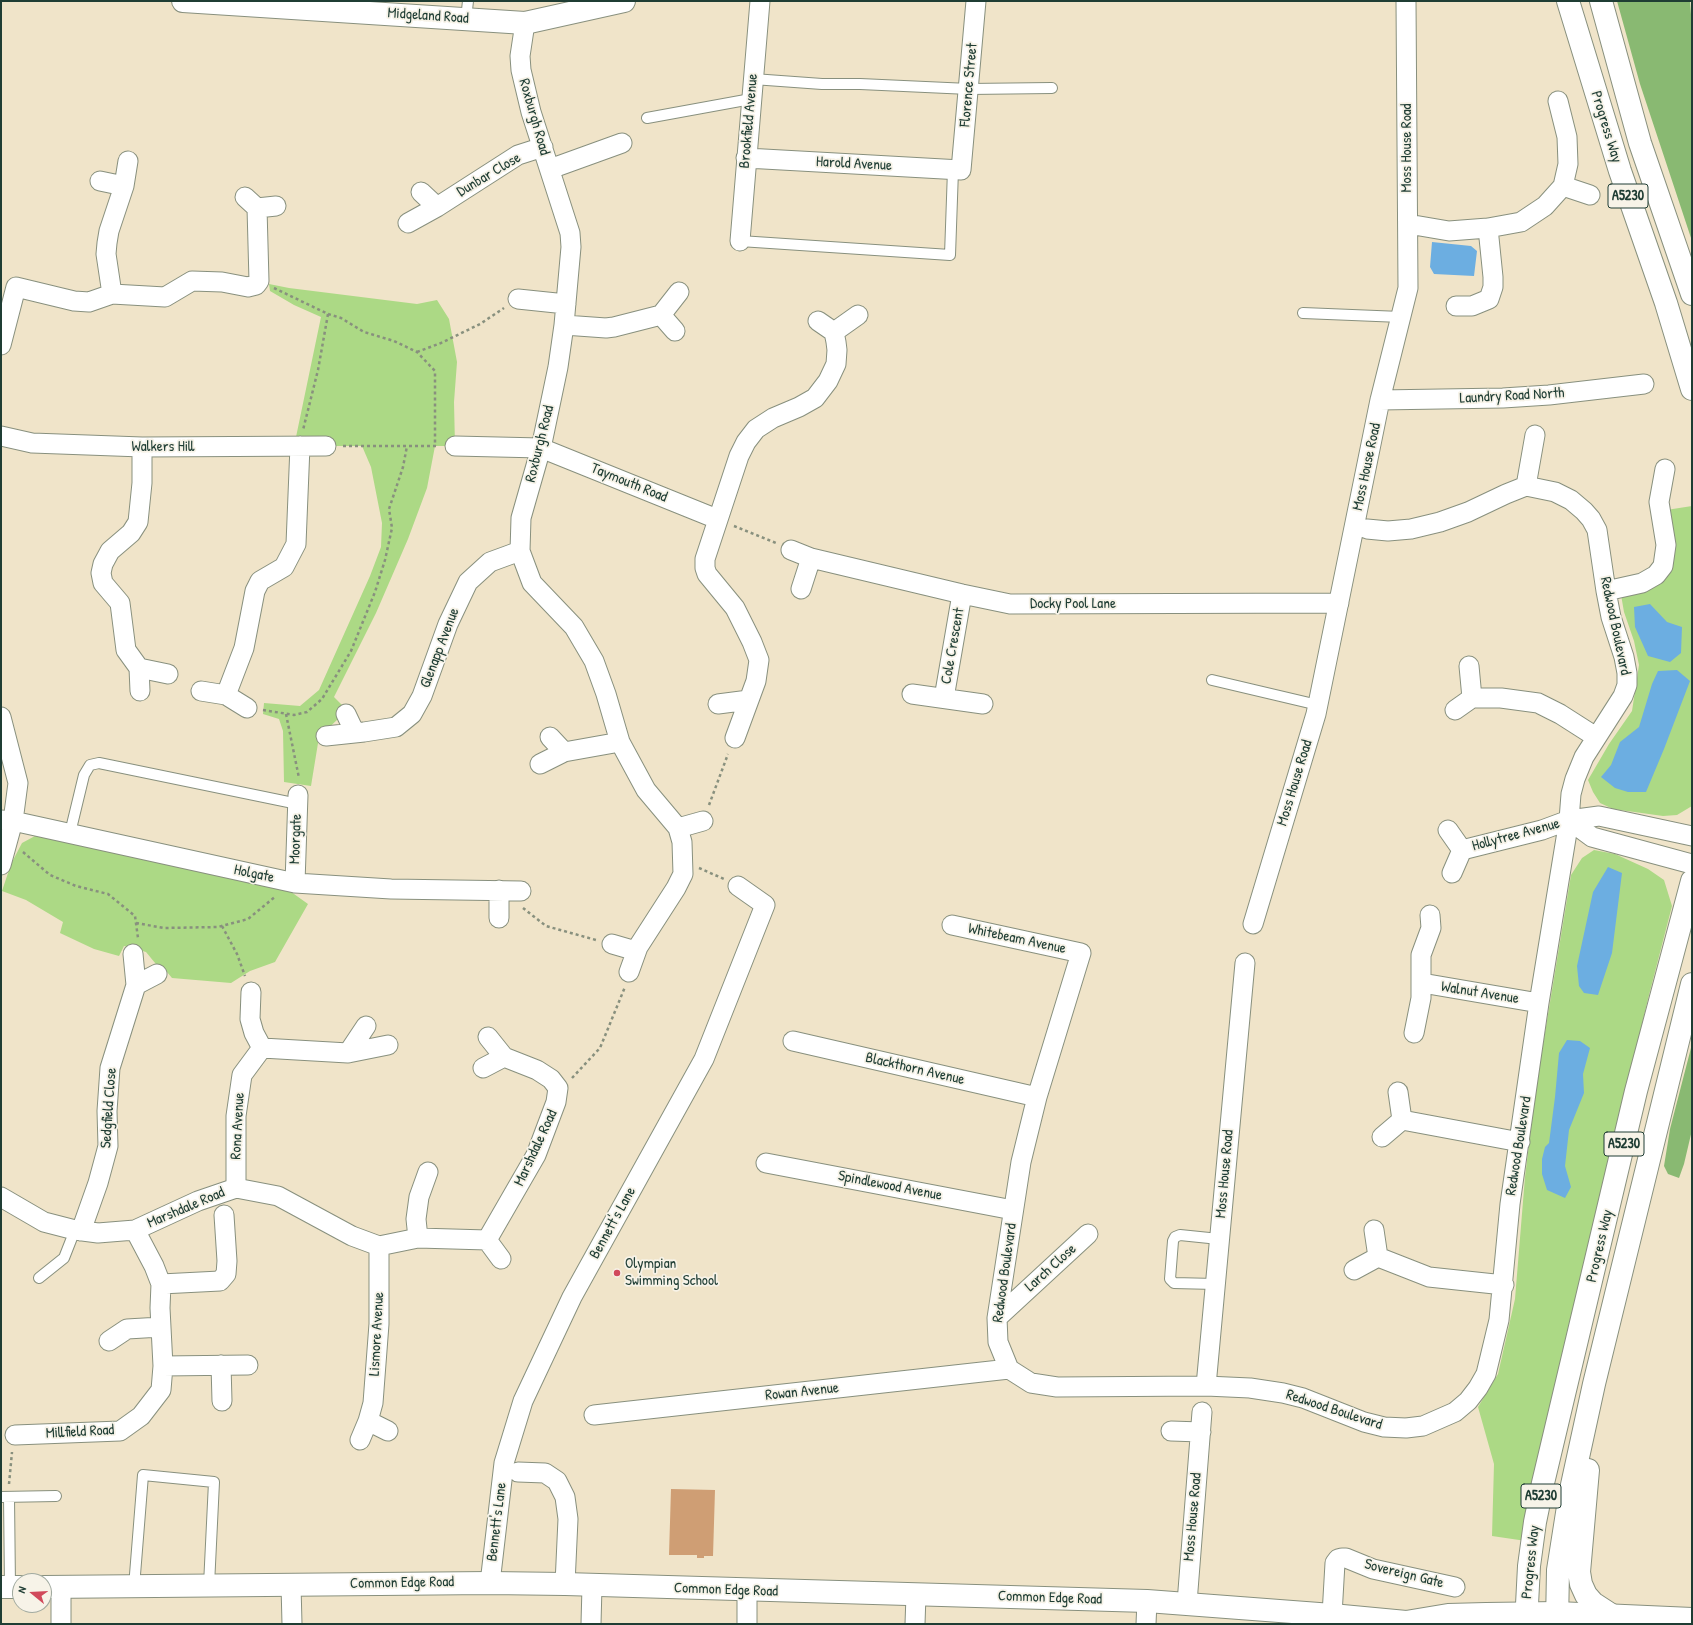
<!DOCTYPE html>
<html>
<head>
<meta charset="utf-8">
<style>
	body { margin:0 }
	#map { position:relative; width:1693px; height:1625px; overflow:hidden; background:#f0e4c9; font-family:"Patrick Hand",sans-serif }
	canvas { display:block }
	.frame { position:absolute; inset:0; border:2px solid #1f3d34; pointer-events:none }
	.north { position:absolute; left:12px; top:1573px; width:40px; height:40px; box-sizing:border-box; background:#f7f3e8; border:1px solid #a1aaa0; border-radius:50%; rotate:288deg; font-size:11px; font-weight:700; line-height:16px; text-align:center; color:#1f3d34 }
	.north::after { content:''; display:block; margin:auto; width:14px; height:18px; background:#d1495b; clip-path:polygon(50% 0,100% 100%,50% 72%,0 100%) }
</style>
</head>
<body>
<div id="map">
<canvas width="1693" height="1625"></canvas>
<div class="frame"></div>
<div class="north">N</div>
</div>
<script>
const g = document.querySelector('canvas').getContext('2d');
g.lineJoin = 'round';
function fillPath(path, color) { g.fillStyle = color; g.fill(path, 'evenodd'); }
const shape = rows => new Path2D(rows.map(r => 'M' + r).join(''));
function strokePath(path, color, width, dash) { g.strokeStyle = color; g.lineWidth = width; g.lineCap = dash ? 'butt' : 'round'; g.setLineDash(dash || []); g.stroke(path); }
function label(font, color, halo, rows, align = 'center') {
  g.font = font + ' "Patrick Hand",sans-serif'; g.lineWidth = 3.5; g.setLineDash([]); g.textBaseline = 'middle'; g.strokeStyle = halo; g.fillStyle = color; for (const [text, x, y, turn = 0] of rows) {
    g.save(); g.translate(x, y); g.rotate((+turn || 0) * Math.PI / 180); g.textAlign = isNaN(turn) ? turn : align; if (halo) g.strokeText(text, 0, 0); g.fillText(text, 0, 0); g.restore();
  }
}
fillPath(shape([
	[269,284,289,288,417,304,437,300,449,319,457,362,454,402,455,446,435,446,427,488,408,539,376,613,334,697,343,706,338,719,319,737,311,786,284,782,283,731,279,719,263,714,264,703,300,706,319,690,370,576,381,547,382,523,371,467,362,446,329,446,330,436,296,437,321,317,294,305,270,291],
	[1692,506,1692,806,1677,815,1663,816,1613,809,1600,803,1593,792,1588,780,1609,744,1632,711,1639,665,1634,641,1624,612,1620,589,1656,575,1660,511],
	[35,836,287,889,308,904,275,962,250,971,231,983,172,978,167,972,160,969,146,952,124,946,119,956,94,949,60,933,63,922,26,900,2,891,11,864,22,843],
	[1594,850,1615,854,1648,869,1664,880,1672,906,1648,999,1625,1095,1526,1541,1492,1536,1494,1464,1478,1407,1498,1374,1515,1299,1525,1177,1536,1087,1571,875,1582,858]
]), '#acd985');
fillPath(shape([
	[1617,1,1690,1,1692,28,1692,241,1640,84],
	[1692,1044,1692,1130,1684,1164,1679,1178,1668,1174,1664,1166,1670,1129]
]), '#89b972');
fillPath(shape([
	[1432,242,1471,246,1477,251,1474,276,1434,274,1430,267],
	[1650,604,1667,622,1682,627,1681,653,1670,662,1648,656,1635,627,1634,607],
	[1677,670,1690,681,1664,749,1646,792,1628,792,1615,788,1601,777,1611,765,1620,742,1639,727,1652,684,1658,671],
	[1608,867,1622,873,1612,953,1598,995,1584,993,1579,986,1577,966,1593,892],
	[1567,1040,1580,1041,1590,1048,1583,1074,1584,1093,1569,1130,1565,1166,1571,1187,1565,1198,1547,1190,1542,1174,1542,1159,1545,1147,1549,1143,1555,1097,1559,1053]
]), '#6caee1');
fillPath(shape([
	[671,1489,715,1490,713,1556,704,1556,704,1558,697,1558,697,1555,669,1555]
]), '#cf9e74');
const lane = shape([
	[466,19,468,1],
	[753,79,822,84,860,84,969,89,1052,88],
	[647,118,751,99],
	[740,241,950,255,953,170],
	[1303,313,1401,317],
	[1212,680,1318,705],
	[70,833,84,775,90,765,99,763,298,804],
	[39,1278,64,1258,75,1230],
	[1215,1284,1174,1283,1170,1279,1173,1241,1175,1237,1180,1235,1219,1239],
	[1,1497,56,1496],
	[9,1497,10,1587],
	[134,1587,143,1475,214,1482,209,1585]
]);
const street = shape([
	[525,23,520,56,521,70,531,112,570,233,571,247,564,325,558,367,541,448,521,518,520,551,532,583,574,627,594,661,606,694,620,742,646,790,678,828,682,842,683,874,676,888,638,947,629,972],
	[746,158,961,170,976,1],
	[550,169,622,143],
	[100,181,124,186],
	[1563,186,1590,195],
	[421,192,437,207,518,155,543,147],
	[257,208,276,206],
	[408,223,437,207],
	[1408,224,1449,231,1488,228,1521,222,1545,206,1563,186,1568,164,1567,137,1558,101],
	[740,241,760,1],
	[112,294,106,254,107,243,109,231,124,186,128,161],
	[518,299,566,304],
	[1456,306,1472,306,1489,299,1493,287,1493,277,1488,228],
	[661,315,679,292],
	[564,325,606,328,614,327,661,315,675,331],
	[834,332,858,315],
	[1,345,16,287,74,301,89,302,112,294,165,297,192,281,222,282,248,287,256,285,259,281,257,208,245,197],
	[1380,400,1503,398,1549,395,1644,384],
	[1,436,32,443,142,447,326,446],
	[455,446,541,448,717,519],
	[1526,486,1535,435],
	[791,550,811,558,962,594,1010,604,1339,603],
	[801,589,811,558],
	[1606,591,1642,583,1656,575,1663,566,1666,545,1659,502,1665,469],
	[1469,666,1472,698,1501,698,1538,703,1560,714,1596,737],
	[139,668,168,674],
	[140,691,139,668,126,650,120,603,103,583,101,573,103,564,110,551,131,533,138,522,142,483,142,447],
	[201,691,226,695,244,648,255,591,260,581,284,567,296,544,300,446],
	[912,694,983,704],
	[226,695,247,708],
	[944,698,962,594],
	[718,704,749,700],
	[1455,710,1472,698],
	[346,714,355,733],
	[1,717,18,783,13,821,1,865],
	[326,736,364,732,396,727,412,714,422,696,448,624,468,582,490,562,520,551],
	[550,737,564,752],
	[735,738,756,681,759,660,752,642,735,608,707,574,705,568,705,559,739,456,746,442,756,429,773,418,799,407,815,398,828,381,836,364,837,350,836,342,834,332,818,321],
	[540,764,564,752,620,742],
	[1,820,13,821,295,883,391,889,521,891],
	[1569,820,1592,837,1692,864],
	[678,828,703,821],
	[1448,830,1462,850,1542,830,1569,820,1599,816,1692,836],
	[1452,873,1462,850],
	[295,883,298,795],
	[499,918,499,890],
	[1253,924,1316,714,1380,400,1408,288,1406,1],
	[952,925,1081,953,1037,1097,1021,1162,997,1318,998,1342,1009,1369,1031,1383,1057,1387,1206,1386,1250,1388,1283,1393,1303,1398,1364,1422,1384,1427,1406,1428,1423,1426,1455,1412,1468,1401,1478,1388,1486,1374,1499,1320,1510,1204,1539,1003,1569,820,1571,794,1575,779,1584,757,1623,696,1627,685,1627,673,1624,657,1611,617,1606,591,1597,530,1591,519,1584,511,1571,500,1555,492,1526,486,1506,494,1468,512,1440,522,1411,529,1388,531,1367,529],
	[612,944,636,951],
	[1422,983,1539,1003],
	[136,985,157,974],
	[1414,1033,1421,998,1421,955,1431,928,1430,915],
	[488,1037,504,1057],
	[793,1041,1037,1097],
	[262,1048,348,1053,366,1026],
	[348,1053,388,1045],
	[1398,1092,1402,1120,1520,1142],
	[1382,1137,1402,1120],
	[766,1163,1013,1210],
	[236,1188,236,1116,242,1075,262,1048,254,1033,250,1019,251,992],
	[1,1197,44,1222,75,1230,98,1233,135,1230,198,1201,236,1188,278,1196,352,1236,379,1246,418,1238,487,1240,536,1155,556,1102,558,1088,551,1079,537,1070,504,1057,483,1068],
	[1374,1230,1378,1257],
	[81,1231,98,1183,108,1146,107,1111,110,1068,136,985,133,954],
	[418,1238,416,1219,419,1197,428,1172],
	[487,1240,501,1259],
	[1354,1270,1378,1257,1429,1277,1504,1285],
	[161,1284,220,1281,226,1274,227,1261,224,1215],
	[997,1318,1088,1234],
	[109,1341,127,1329,161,1327],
	[221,1365,222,1401],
	[163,1366,248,1365],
	[1206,1386,1245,963],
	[594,1415,1009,1369],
	[368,1421,388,1431],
	[1171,1431,1201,1432],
	[15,1435,120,1431,141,1416,161,1390,163,1366,160,1308,161,1284,154,1266,135,1230],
	[360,1440,368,1421,373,1403,379,1324,379,1246],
	[518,1472,545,1473,557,1481,565,1497,568,1519,565,1584],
	[490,1583,504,1463,523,1401,572,1297,704,1059,765,905,738,886],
	[291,1585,292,1624],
	[1187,1603,1202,1412],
	[1332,1615,1335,1563,1338,1559,1342,1558,1346,1558,1373,1569,1455,1587],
	[61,1624,61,1588],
	[591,1624,592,1586],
	[747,1624,747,1591],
	[915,1624,916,1595],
	[1146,1624,1147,1601]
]);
const secondary = shape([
	[183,1,525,23,624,1],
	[1,1587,20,1587],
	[44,1587,490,1583,565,1584,1147,1601,1332,1615,1406,1622,1414,1624],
	[1406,1622,1448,1615,1486,1614,1557,1613,1692,1619]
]);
const primary = shape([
	[1568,1,1620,171,1666,303,1692,389],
	[1601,1,1640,143,1692,294],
	[1588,1470,1579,1572,1581,1584,1586,1595,1593,1603,1613,1616],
	[1526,1624,1529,1566,1535,1522,1543,1483,1636,1091,1692,881],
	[1557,1624,1558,1570,1570,1494,1594,1384,1692,984]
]);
strokePath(lane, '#88907e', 12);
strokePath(street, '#88907e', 21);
strokePath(secondary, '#88907e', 24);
strokePath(primary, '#88907e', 24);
strokePath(shape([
	[274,288,328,314,318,370,303,430],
	[328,314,341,318,364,332,394,341,417,352,435,371,435,446],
	[417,352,441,343,480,324,504,308],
	[343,446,436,446],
	[734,526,776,543],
	[263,710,294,715,307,712,322,699,351,651,375,592,385,560,392,528,389,509,403,467,407,446],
	[286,714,299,778],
	[709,805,728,754],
	[23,852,50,875,76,886,108,894,135,916,138,938],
	[699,868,724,879],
	[523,908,546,926,596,940],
	[136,923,164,928,218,927,248,919,276,896],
	[222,926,237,954,245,976],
	[572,1078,600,1048,625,987],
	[9,1484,12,1452]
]), '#88907e', 2.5, [3, 3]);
strokePath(lane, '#fff', 10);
strokePath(street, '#fff', 19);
strokePath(secondary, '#fff', 22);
strokePath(primary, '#fff', 22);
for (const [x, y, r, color] of [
	[617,1273,4,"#d1495b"]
]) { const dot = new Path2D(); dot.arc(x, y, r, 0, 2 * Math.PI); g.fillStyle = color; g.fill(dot); strokePath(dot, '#f7f3e8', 1.5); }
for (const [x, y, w] of [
	[1628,196,40],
	[1624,1144,40],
	[1541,1496,40]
]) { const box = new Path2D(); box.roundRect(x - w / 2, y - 12, w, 24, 3); g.fillStyle = '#f7f3e8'; g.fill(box); strokePath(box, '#1f3d34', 1); }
label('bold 14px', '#1f3d34', null, [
	["A5230",1628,196],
	["A5230",1624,1144],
	["A5230",1541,1496]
]);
label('15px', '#1f3d34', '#f7f3e8', [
	["Midgeland Road",428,16,4],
	["Florence Street",969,85,-85],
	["Roxburgh Road",534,117,74],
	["Brookfield Avenue",749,121,-85],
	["Progress Way",1606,127,73],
	["Moss House Road",1407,148,-90],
	["Harold Avenue",854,164,3],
	["Dunbar Close",489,175,-31],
	["Laundry Road North",1512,396,-3],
	["Roxburgh Road",540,444,-76],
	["Walkers Hill",163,447],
	["Moss House Road",1367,467,-78],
	["Taymouth Road",629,483,22],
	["Docky Pool Lane",1073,604],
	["Redwood Boulevard",1615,626,78],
	["Cole Crescent",953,646,-80],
	["Glenapp Avenue",440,648,-69],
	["Moss House Road",1295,783,-73],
	["Hollytree Avenue",1516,835,-15],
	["Moorgate",296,839,-88],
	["Holgate",254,874,12],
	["Whitebeam Avenue",1017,939,12],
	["Walnut Avenue",1480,993,9],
	["Blackthorn Avenue",915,1069,13],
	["Sedgfield Close",109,1108,-86],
	["Rona Avenue",238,1126,-87],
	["Redwood Boulevard",1519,1146,-81],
	["Marshdale Road",536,1148,-65],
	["Moss House Road",1225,1174,-85],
	["Spindlewood Avenue",890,1186,11],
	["Marshdale Road",186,1208,-23],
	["Bennett's Lane",613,1223,-61],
	["Progress Way",1600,1246,-77],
	["Larch Close",1051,1268,-42],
	["Redwood Boulevard",1005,1273,-82],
	["Lismore Avenue",377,1334,-87],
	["Rowan Avenue",802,1392,-6],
	["Redwood Boulevard",1334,1410,18],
	["Millfield Road",80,1432,-3],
	["Moss House Road",1193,1517,-85],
	["Bennett's Lane",497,1522,-83],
	["Progress Way",1531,1562,-84],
	["Sovereign Gate",1404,1574,14],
	["Common Edge Road",402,1583,-1],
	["Common Edge Road",726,1590,2],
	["Common Edge Road",1050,1598,2]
]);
label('15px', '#1f3d34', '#f7f3e8', [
	["Olympian",625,1264],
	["Swimming School",625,1281]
], 'left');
</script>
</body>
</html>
